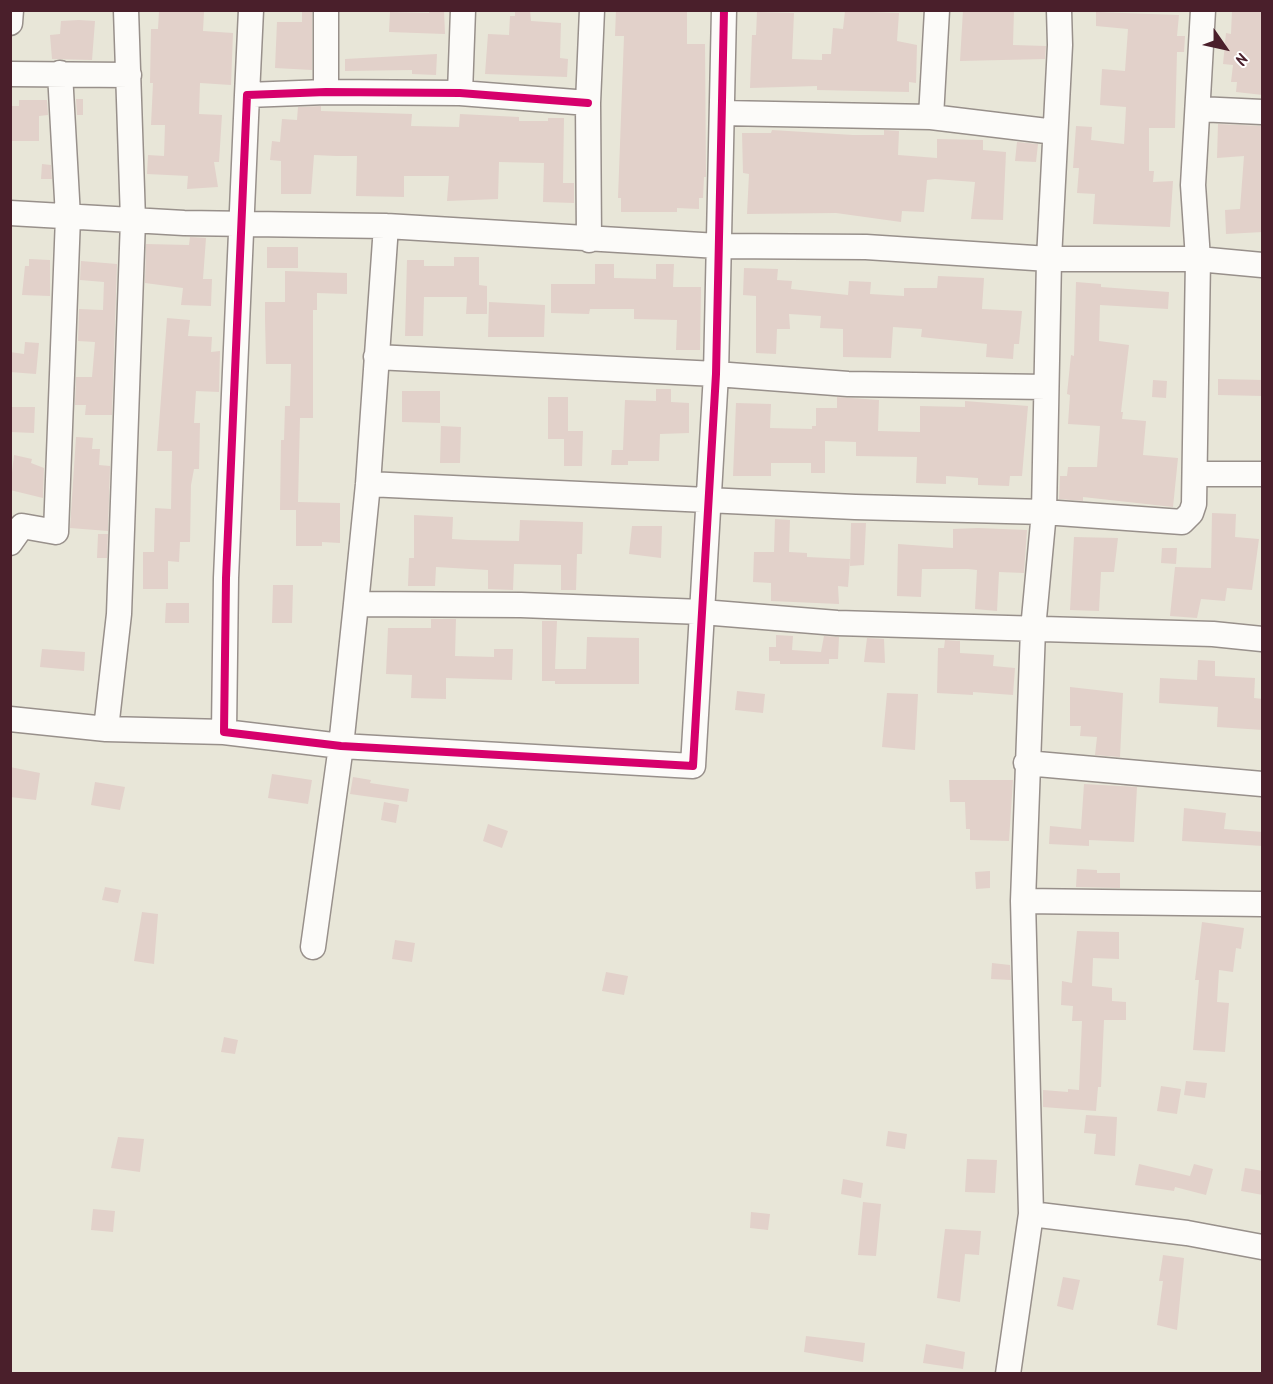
<!DOCTYPE html>
<html>
<head>
<meta charset="utf-8">
<style>
	body { margin:0 }
	#map { position:relative; width:1273px; height:1384px; overflow:hidden; background:#e8e6d8; font-family:Kalam,sans-serif }
	canvas { display:block }
	.frame { position:absolute; inset:0; border:12px solid #4a1f2b; pointer-events:none }
	.north { position:absolute; left:1195px; top:18px; width:60px; height:60px; -webkit-text-stroke:4px #fff; paint-order:stroke; rotate:124deg; font-size:16px; font-weight:700; line-height:24px; text-align:center; color:#4a1f2b }
	.north::after { content:''; display:block; margin:auto; width:21px; height:27px; background:#4a1f2b; clip-path:polygon(50% 0,100% 100%,50% 72%,0 100%) }
</style>
</head>
<body>
<div id="map">
<canvas width="1273" height="1384"></canvas>
<div class="frame"></div>
<div class="north">N</div>
</div>
<script>
const g = document.querySelector('canvas').getContext('2d');
g.lineJoin = 'round';
function fillPath(path, color) { g.fillStyle = color; g.fill(path, 'evenodd'); }
const shape = rows => new Path2D(rows.map(r => 'M' + r).join(''));
function strokePath(path, color, width, dash) { g.strokeStyle = color; g.lineWidth = width; g.lineCap = dash ? 'butt' : 'round'; g.setLineDash(dash || []); g.stroke(path); }
fillPath(shape([
	[302,10,312,10,312,70,275,68,277,22,302,22],
	[430,10,444,10,445,34,389,32,390,12,429,13],
	[515,10,530,10,531,21,561,23,560,58,568,59,567,77,485,74,488,34,509,35,510,16,515,16],
	[616,10,687,10,687,44,705,44,706,177,704,177,703,198,699,198,699,209,677,208,677,212,621,212,621,198,618,198,624,36,615,36],
	[963,10,1014,10,1013,45,1046,46,1045,59,960,61],
	[1232,10,1263,10,1263,95,1236,92,1237,82,1231,82,1233,65,1223,64,1226,33,1231,34],
	[159,11,204,12,203,31,233,33,231,85,200,83,199,114,222,115,219,162,214,162,218,187,187,189,188,176,147,174,148,155,164,156,165,125,151,125,153,83,150,83,151,29,158,29],
	[845,11,899,13,897,41,917,45,916,83,909,82,909,92,817,90,817,86,750,88,752,35,756,35,757,12,794,13,792,59,822,60,822,54,831,54,833,28,843,29],
	[1096,12,1179,15,1177,36,1185,36,1184,52,1177,52,1175,128,1149,128,1149,171,1154,171,1153,182,1173,181,1170,227,1093,224,1095,194,1077,193,1079,168,1073,168,1076,126,1092,127,1091,140,1124,144,1126,107,1100,105,1102,69,1125,71,1128,29,1096,26],
	[79,20,95,21,92,60,52,59,50,35,60,34,61,21],
	[437,54,436,75,412,74,412,70,345,71,345,59],
	[76,99,83,99,83,115,77,115],
	[19,100,47,100,48,115,39,116,39,141,10,141,10,106,19,106],
	[321,106,321,111,412,114,411,126,459,127,460,114,519,117,519,121,548,121,548,118,564,118,563,183,574,183,574,203,543,202,544,163,499,162,498,199,447,201,449,176,404,176,404,197,356,196,357,156,336,156,314,155,311,194,281,194,281,161,270,160,272,141,280,142,282,119,297,120,298,107],
	[1218,124,1263,126,1263,232,1226,234,1225,210,1240,209,1244,156,1217,158],
	[772,130,853,135,884,135,884,130,899,131,898,155,937,158,937,139,983,140,983,150,1006,152,1003,220,971,219,975,182,935,179,927,180,924,212,902,211,901,222,836,213,747,214,749,174,743,173,742,133,771,133],
	[1017,142,1038,144,1036,162,1015,161],
	[42,164,51,165,52,179,41,179],
	[190,237,206,238,203,279,212,279,211,306,181,305,183,288,145,283,146,244,189,245],
	[267,247,298,247,298,268,267,268],
	[454,257,479,257,479,285,487,286,487,314,466,314,467,297,424,297,423,336,405,336,407,260,424,260,424,266,454,266],
	[29,259,50,260,50,296,22,295,25,266,29,266],
	[81,261,117,264,112,415,85,415,86,405,75,405,76,377,92,377,95,342,78,341,79,309,103,310,104,282,80,280],
	[595,264,614,264,614,278,656,279,656,264,674,264,673,287,701,287,700,350,676,350,677,320,634,319,634,309,590,309,589,314,551,313,551,284,595,284],
	[744,268,778,269,777,280,792,281,791,289,848,295,849,281,871,282,870,294,904,296,904,288,937,288,938,276,984,278,982,309,1022,311,1019,344,1014,344,1013,359,986,357,987,344,921,337,922,329,893,327,891,358,843,357,843,329,820,328,821,316,789,314,790,329,777,329,776,354,756,353,756,296,743,295],
	[285,271,347,273,347,294,317,293,317,310,313,310,313,418,300,418,298,502,340,503,340,543,322,542,322,546,296,546,296,510,280,510,281,440,284,440,285,406,290,406,291,364,266,364,265,319,265,302,285,302],
	[1076,282,1101,284,1101,287,1169,292,1168,309,1100,305,1099,341,1129,345,1121,412,1123,412,1122,419,1146,421,1143,455,1178,458,1173,507,1083,497,1083,501,1059,499,1060,476,1067,476,1068,467,1097,467,1100,426,1068,424,1070,395,1067,394,1071,355,1074,356],
	[489,302,545,305,544,337,488,337],
	[167,318,190,320,188,336,212,337,211,352,220,351,219,392,196,391,194,423,200,423,199,469,194,469,191,485,190,542,180,542,179,562,168,561,168,589,143,589,143,552,154,552,155,508,171,509,172,451,157,451],
	[25,342,39,343,36,374,10,372,10,352,24,354],
	[1218,379,1263,380,1263,396,1218,395],
	[1153,380,1167,381,1166,398,1152,397],
	[656,389,671,389,671,402,689,403,689,433,660,434,659,461,628,461,628,465,611,465,612,450,623,450,625,400,656,401],
	[402,391,440,391,440,423,402,422],
	[548,397,568,397,568,431,583,431,582,466,564,466,564,439,548,439],
	[837,397,879,400,878,431,920,432,920,406,965,407,965,401,1028,406,1022,476,1010,476,1009,486,978,485,978,478,946,476,946,484,916,483,917,457,856,456,856,442,825,441,825,473,811,473,811,463,771,463,771,476,733,476,736,403,771,404,770,428,812,429,812,426,816,426,816,408,837,408],
	[10,407,35,407,34,433,10,432],
	[441,426,461,427,460,463,440,463],
	[76,437,93,438,92,449,100,449,99,465,110,466,108,531,70,528],
	[14,455,32,459,31,463,44,468,43,498,10,490],
	[1212,513,1236,514,1235,537,1259,539,1252,590,1227,588,1225,601,1201,599,1197,618,1170,616,1175,567,1211,568],
	[414,515,453,517,452,539,468,540,519,541,520,520,583,522,582,554,577,554,576,590,561,590,561,565,514,564,513,590,488,589,488,570,436,567,435,586,408,586,409,558,414,558],
	[775,519,790,520,789,552,807,553,807,557,850,559,848,587,838,586,839,604,771,601,771,583,753,582,754,552,774,552],
	[851,523,866,523,864,565,850,566],
	[632,526,662,526,661,558,629,554],
	[978,528,1027,530,1024,573,999,572,997,611,975,609,977,570,968,569,922,569,921,597,897,596,898,544,953,548,953,529],
	[98,534,108,534,107,558,97,558],
	[1074,537,1118,538,1114,572,1101,572,1099,611,1070,610],
	[1162,548,1177,548,1176,564,1161,563],
	[273,585,293,585,292,623,272,623],
	[166,603,189,603,189,623,165,623],
	[431,619,456,619,455,656,494,657,494,649,513,649,512,680,446,678,446,699,411,698,412,675,386,674,388,628,431,628],
	[542,621,557,621,555,669,586,669,587,637,639,638,639,684,555,684,555,681,542,681],
	[776,635,793,636,792,650,821,652,824,636,839,637,838,659,829,659,829,664,780,664,780,661,769,661,769,647,776,647],
	[867,638,884,639,885,663,864,662],
	[945,640,960,641,960,653,994,655,993,666,1015,668,1013,695,973,692,973,695,937,693,938,648,944,648],
	[42,649,85,652,84,671,40,667],
	[1198,660,1215,661,1215,676,1255,678,1254,698,1263,699,1263,730,1217,727,1218,707,1159,703,1160,678,1197,680],
	[1070,687,1123,693,1120,757,1095,755,1097,737,1080,736,1081,726,1070,726],
	[737,691,765,694,763,713,735,710],
	[887,693,918,694,915,750,882,747],
	[10,767,40,773,36,800,10,797],
	[272,774,312,780,308,804,268,798],
	[353,777,371,780,370,783,409,789,407,802,350,794],
	[949,780,1013,780,1009,841,970,840,970,829,966,829,965,802,950,802],
	[95,782,125,787,120,810,91,805],
	[1084,784,1137,787,1134,842,1089,840,1089,846,1049,844,1050,826,1081,829],
	[384,802,399,805,396,823,381,820],
	[1184,808,1226,813,1224,829,1263,832,1263,846,1182,841],
	[488,824,508,831,502,848,483,841],
	[1077,869,1097,870,1097,873,1120,873,1120,888,1076,887],
	[990,871,990,888,976,889,975,872],
	[105,887,121,890,118,903,102,900],
	[142,912,158,914,154,964,134,961],
	[1202,922,1244,928,1241,949,1236,948,1233,972,1219,970,1217,1002,1229,1003,1225,1052,1193,1050,1199,980,1195,980],
	[1077,931,1119,932,1119,959,1093,958,1092,986,1112,988,1112,1001,1126,1002,1126,1020,1104,1020,1101,1087,1098,1087,1096,1111,1043,1107,1043,1090,1068,1092,1068,1089,1079,1090,1082,1021,1072,1021,1073,1006,1061,1005,1062,981,1072,983],
	[395,940,415,943,412,962,392,959],
	[992,963,1010,965,1011,980,991,979],
	[606,972,628,976,624,995,602,991],
	[224,1037,238,1040,235,1054,221,1052],
	[1186,1081,1207,1083,1205,1098,1184,1095],
	[1161,1086,1181,1089,1177,1114,1157,1111],
	[1086,1115,1117,1117,1115,1156,1094,1154,1096,1134,1084,1133],
	[888,1131,907,1134,905,1149,886,1146],
	[118,1137,144,1139,140,1172,111,1168],
	[967,1159,997,1160,995,1193,965,1192],
	[1139,1164,1190,1176,1194,1164,1213,1169,1206,1195,1175,1187,1174,1191,1135,1185],
	[1245,1168,1263,1171,1263,1195,1241,1191],
	[843,1179,863,1183,861,1198,841,1194],
	[863,1202,881,1204,876,1256,858,1255],
	[93,1209,115,1211,113,1232,91,1230],
	[751,1212,770,1214,768,1230,750,1228],
	[945,1229,981,1231,979,1255,965,1254,960,1302,937,1298],
	[1163,1255,1184,1258,1177,1330,1157,1325,1163,1281,1159,1281],
	[1063,1277,1080,1280,1073,1310,1057,1306],
	[806,1336,865,1343,863,1362,804,1352],
	[926,1344,965,1352,963,1369,923,1363]
]), '#e2d1ca');
const minor = shape([
	[126,10,133,220,119,614,106,729,224,732],
	[10,23,11,10],
	[10,74,129,75],
	[326,92,326,10],
	[460,93,463,10],
	[247,95,251,10],
	[588,103,460,93,326,92,247,95,226,578,224,732,341,746,693,766,716,374,724,10],
	[1198,109,1262,112],
	[722,113,931,117,1055,132],
	[931,117,937,10],
	[10,213,184,223,386,226,718,246,866,247,1049,259,1198,259,1262,265],
	[589,240,588,103,592,10],
	[376,357,716,374,848,384,1046,387],
	[1195,474,1262,474],
	[368,484,855,507,1044,512,1182,522,1191,513,1194,504,1198,259,1193,185,1203,10],
	[10,543,22,526,56,532,68,217,60,73],
	[356,604,521,605,702,612,837,623,1213,634,1262,639],
	[10,719,106,729],
	[1026,763,1262,784],
	[1023,901,1262,904],
	[313,947,341,746,356,604,368,484,386,226],
	[1031,1214,1187,1233,1262,1247],
	[1008,1374,1031,1214,1023,901,1033,629,1044,512,1049,259,1060,45,1059,10]
]);
strokePath(minor, '#98908b', 27);
strokePath(minor, '#fcfbf9', 24);
strokePath(shape([
	[588,103,460,93,326,92,247,95,226,578,224,732,341,746,693,766,716,374,724,10]
]), '#d6006c', 8);
</script>
</body>
</html>
